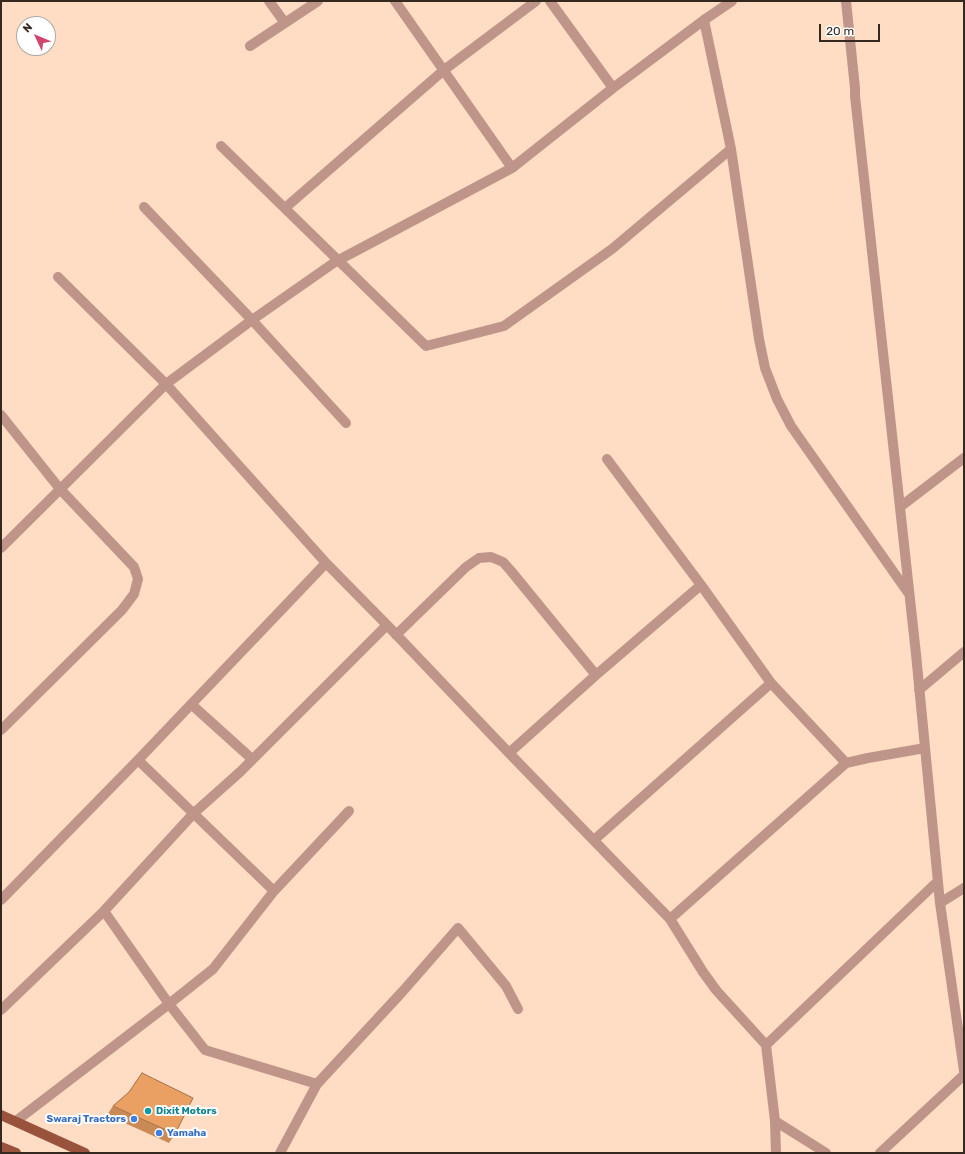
<!DOCTYPE html>
<html>
<head>
<meta charset="utf-8">
<style>
	body { margin:0 }
	#map { position:relative; width:965px; height:1154px; overflow:hidden; background:#feddc4; font-family:Rubik,sans-serif }
	canvas { display:block }
	.frame { position:absolute; inset:0; border:2px solid #34281f; pointer-events:none }
	.north { position:absolute; left:16px; top:16px; width:40px; height:40px; box-sizing:border-box; background:#fff; border:1px solid #aea9a5; border-radius:50%; rotate:314deg; font-size:11px; font-weight:700; line-height:16px; text-align:center; color:#34281f }
	.north::after { content:''; display:block; margin:auto; width:14px; height:18px; background:#d2446d; clip-path:polygon(50% 0,100% 100%,50% 72%,0 100%) }
	.scale { position:absolute; left:819px; top:24px; width:61px; height:18px; box-sizing:border-box; border:2px solid #34281f; border-top:0; padding-left:5px; font-size:12px; line-height:14px; white-space:nowrap; color:#34281f; -webkit-text-stroke:3px #fff; paint-order:stroke }
</style>
</head>
<body>
<div id="map">
<canvas width="965" height="1154"></canvas>
<div class="frame"></div>
<div class="north">N</div>
<div class="scale">20 m</div>
</div>
<script>
const g = document.querySelector('canvas').getContext('2d');
g.lineJoin = 'round';
const shape = rows => new Path2D(rows.map(r => 'M' + r).join(''));
function strokePath(path, color, width, dash) { g.strokeStyle = color; g.lineWidth = width; g.lineCap = dash ? 'butt' : 'round'; g.setLineDash(dash || []); g.stroke(path); }
function fillPath(path, color) { g.fillStyle = color; g.fill(path, 'evenodd'); }
function label(font, color, halo, rows, align = 'center') {
  g.font = font + ' Rubik,sans-serif'; g.lineWidth = 4; g.setLineDash([]); g.textBaseline = 'middle'; g.strokeStyle = halo; g.fillStyle = color; for (const [text, x, y, turn = 0] of rows) {
    g.save(); g.translate(x, y); g.rotate((+turn || 0) * Math.PI / 180); g.textAlign = isNaN(turn) ? turn : align; if (halo) g.strokeText(text, 0, 0); g.fillText(text, 0, 0); g.restore();
  }
}
strokePath(shape([
	[269,1,285,23],
	[395,1,512,168],
	[550,1,613,88],
	[846,1,855,88,855,96,916,654,940,903,964,1071],
	[704,20,731,149,759,339,765,368,777,399,791,426,909,594],
	[250,46,318,1],
	[221,146,426,346,504,326,612,249,731,149],
	[144,207,252,320,346,423],
	[285,208,444,70,536,1],
	[1,415,60,489,134,567,138,579,134,594,122,610,1,730],
	[900,507,964,458],
	[1,548,166,384,252,320,335,262,512,168,613,88,704,20,732,1],
	[701,585,771,683,846,763],
	[387,625,509,753,670,919,846,763,868,758,925,748],
	[396,635,466,567,479,558,491,557,503,562,511,571,596,675],
	[919,690,964,652],
	[191,704,252,759],
	[509,753,596,675,701,585,607,459],
	[594,840,771,683],
	[274,891,349,811],
	[1,900,138,760,326,563],
	[940,903,964,888],
	[104,911,169,1004,205,1050,317,1084,280,1153],
	[670,919,703,972,716,990,766,1045,938,881],
	[1,1010,104,911,194,813,240,772,387,625,326,563,166,384,58,277],
	[766,1045,775,1121,776,1153],
	[317,1084,403,991,458,928,506,986,518,1009],
	[16,1121,169,1004,213,969,274,891,138,760],
	[775,1121,826,1153],
	[880,1153,964,1075]
]), '#bf9589', 10);
strokePath(shape([
	[1,1115,85,1153],
	[1,1147,16,1153]
]), '#99523c', 10);
fillPath(shape([
	[113,1106,175,1134,169,1143,107,1115]
]), '#ca8a55');
const building = shape([
	[142,1073,193,1098,175,1134,113,1106,129,1092,142,1073]
]);
fillPath(building, '#eba063');
strokePath(building, '#a47045', 1);
for (const [x, y, r, color] of [
	[148,1111,4,"#0f9aa8"],
	[134,1119,4,"#3f7fe0"],
	[159,1133,4,"#3f7fe0"]
]) { const dot = new Path2D(); dot.arc(x, y, r, 0, 2 * Math.PI); g.fillStyle = color; g.fill(dot); strokePath(dot, '#fff', 1.5); }
label('bold 10px', '#0d838f', '#fff', [
	["Dixit Motors",156,1111]
], 'left');
label('bold 10px', '#366cbe', '#fff', [
	["Swaraj Tractors",126,1119],
	["Yamaha",167,1133,"left"]
], 'right');
</script>
</body>
</html>
